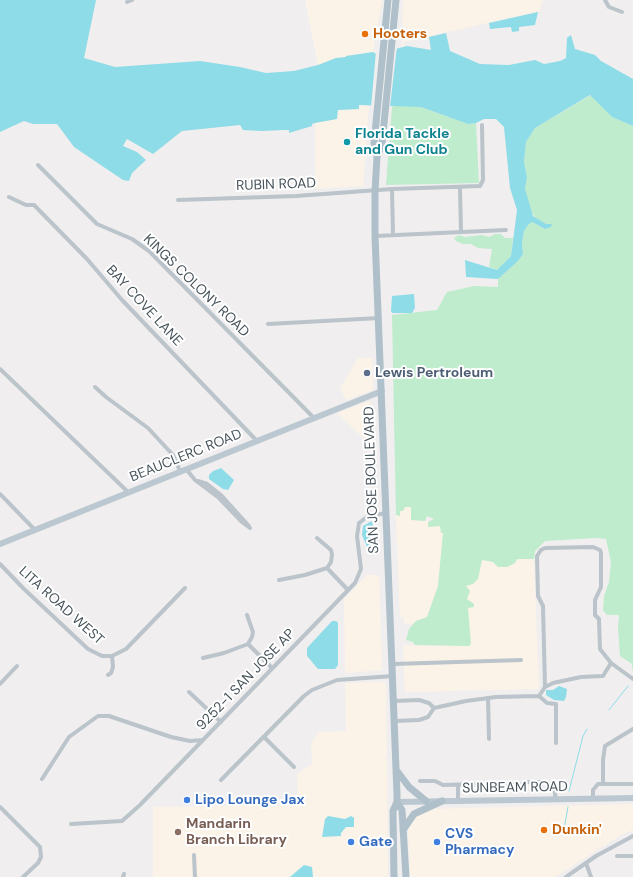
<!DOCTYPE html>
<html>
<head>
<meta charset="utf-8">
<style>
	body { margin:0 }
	canvas { display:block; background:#f0eeee }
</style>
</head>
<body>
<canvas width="633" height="877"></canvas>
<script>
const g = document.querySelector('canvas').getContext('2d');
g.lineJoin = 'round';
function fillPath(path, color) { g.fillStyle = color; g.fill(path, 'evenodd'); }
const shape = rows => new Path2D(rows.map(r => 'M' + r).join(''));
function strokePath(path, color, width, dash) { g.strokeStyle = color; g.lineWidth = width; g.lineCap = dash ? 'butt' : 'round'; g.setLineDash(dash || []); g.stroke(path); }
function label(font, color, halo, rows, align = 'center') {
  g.font = font + ' "DM Sans",sans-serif'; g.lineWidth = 4; g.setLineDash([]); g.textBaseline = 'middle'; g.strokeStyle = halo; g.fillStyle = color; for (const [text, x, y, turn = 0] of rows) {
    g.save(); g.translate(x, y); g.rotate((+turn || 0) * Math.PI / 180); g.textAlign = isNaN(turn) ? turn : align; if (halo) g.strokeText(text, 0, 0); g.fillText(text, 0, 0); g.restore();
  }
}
fillPath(shape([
	[305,0,382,0,373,52,336,58,318,65],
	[403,0,543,0,539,11,404,42,404,46,402,47],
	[359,105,369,106,363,186,315,189,315,123,336,119,338,110,358,109],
	[358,358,372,358,373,390,346,400,340,388],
	[370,401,373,447,337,413],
	[405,507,411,507,411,520,428,521,441,526,443,533,438,586,427,617,416,621,413,624,404,624,404,617,400,617,396,515,400,515,399,511],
	[534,559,539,689,405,692,403,645,469,646,466,586,482,560],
	[367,575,379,575,382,670,345,673,344,599],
	[386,682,388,877,153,877,153,807,298,805,297,774,312,764,311,743,319,732,346,731,345,683],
	[633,804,633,830,621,835,555,877,410,877,408,830,410,822,416,814,429,809]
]), '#fbf3e8');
fillPath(shape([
	[591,95,612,117,633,126,633,674,632,664,620,656,618,628,619,615,607,615,603,610,604,596,609,582,611,562,606,539,595,538,545,541,535,551,534,559,517,559,515,563,507,567,498,567,493,562,482,560,478,579,473,584,466,586,470,591,467,599,474,604,474,607,468,608,471,644,469,646,415,645,413,642,406,640,409,629,416,621,427,617,438,586,443,533,441,533,440,526,428,527,428,522,434,519,427,516,425,521,411,520,411,507,405,507,403,511,400,511,400,516,396,515,392,315,437,310,447,292,474,286,498,287,498,279,518,261,523,254,522,242,524,231,528,225,532,222,545,229,552,224,546,224,538,220,530,211,525,189,527,177,524,162,526,142,535,128],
	[396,105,421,107,468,124,476,123,479,183,386,185,392,107],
	[495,234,501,234,505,238,513,238,511,256,497,270,489,267,492,249,478,248,471,244,463,244,456,241,454,238,459,235,465,237,482,235,489,237]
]), '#beeccc');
fillPath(shape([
	[0,0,96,0,84,58,115,67,200,61,240,67,266,73,294,71,318,65,336,58,346,57,346,56,373,52,376,54,407,46,431,50,429,37,446,33,450,51,480,64,509,65,535,60,544,64,560,61,566,58,567,38,571,35,575,49,595,55,601,61,633,79,633,126,612,117,590,95,535,128,526,142,524,162,527,177,525,189,533,216,546,224,552,224,551,227,545,229,532,222,528,225,524,231,522,242,523,254,518,261,498,279,466,277,465,260,497,270,511,256,517,210,510,188,504,127,496,119,484,119,476,123,468,124,421,107,359,105,359,109,338,110,337,119,315,123,312,124,312,126,289,133,289,130,284,130,262,131,243,130,240,125,182,131,153,154,127,139,123,146,137,152,146,160,132,173,129,181,123,180,74,147,57,124,33,124,24,121,0,132],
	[538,12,535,25,519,27,519,31,512,32,511,27,490,29,489,23],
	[414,294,415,308,412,313,392,313,391,311,392,296],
	[221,468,234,480,228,490,223,489,209,479,209,475,213,471],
	[372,521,374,530,372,540,375,549,372,552,368,549,362,535,363,526],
	[332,621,336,621,338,623,338,665,335,669,318,669,307,656,307,648],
	[559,686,567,689,566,697,564,701,554,700,546,695,546,690,553,690],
	[328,816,345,819,351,816,354,818,354,827,346,827,341,833,341,836,322,837,325,819],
	[304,865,312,867,313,877,290,877]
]), '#8edce7');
fillPath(shape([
	[397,46,390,107,371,108,376,51]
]), '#f0eeee');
strokePath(shape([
	[609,710,628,686],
	[569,791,583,736,587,729],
	[563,835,568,807]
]), '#8edce7', 1);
strokePath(shape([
	[605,0,609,7,622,12],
	[127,2,132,0],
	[38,165,97,224,132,239,149,251,314,418],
	[460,188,461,232],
	[392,189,393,235],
	[9,197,26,205,34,205,87,259,122,300,257,441],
	[178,200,296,196,392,189,480,186,483,180,482,125],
	[375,236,506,230],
	[268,324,379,318],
	[0,369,128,492],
	[95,387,106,397,148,428,173,455,180,471],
	[186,469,195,480,219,498,242,522,250,528],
	[198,481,207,484,221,495,249,526],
	[0,494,35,530],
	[0,564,23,588,88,649,102,656,112,656,126,649,185,588],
	[327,568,348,590],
	[279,580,305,575,327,568,331,562,332,554,331,550,317,538],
	[248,644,272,668],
	[203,658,224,653,248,644,252,637,253,632,247,615],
	[393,664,521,660],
	[108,675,111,673,113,667,112,656],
	[0,684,17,666],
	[545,687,543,606,538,596,537,556,541,550,545,548,593,547,600,550,601,553,601,587,595,600,595,615,599,619,600,649,611,663,633,679],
	[189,692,221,722],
	[539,696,547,703,556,704,556,743],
	[488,698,489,739],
	[394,701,419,700,429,703,434,708],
	[395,721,419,720,428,717,434,708,466,701,496,697,539,696,545,687,553,683,581,677,603,676,611,663],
	[264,737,294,767],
	[42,779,69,737,98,716,109,716,171,737,190,741,203,740],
	[221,780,304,696,312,690,337,680,393,676],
	[420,781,435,781,443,785,475,784,484,786,520,785,528,782,546,782,554,787,556,800],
	[603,784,603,760,605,746,633,729],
	[458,785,458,801],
	[593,799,593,790,598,784,633,784],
	[0,807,40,847,41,857,38,863,23,877],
	[71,824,122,821,140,805,355,583,361,569,357,536,359,523,368,516,387,513],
	[194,855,195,877],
	[617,856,633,856],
	[586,863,591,877],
	[123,877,124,874],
	[566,877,596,856,633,836]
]), '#bac4ca', 4);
strokePath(shape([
	[0,544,382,391],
	[397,802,633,798]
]), '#bcc8d1', 6);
strokePath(shape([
	[388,0,374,143,377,157,375,191,375,236,397,794,397,802,393,811,394,877],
	[377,157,382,144,396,0],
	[397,771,409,787,426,801],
	[397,802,402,810,406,877],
	[403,830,414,814,442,801]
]), '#afc0cb', 7);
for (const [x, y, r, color] of [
	[365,34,4,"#e8710a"],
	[347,142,4,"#0f9aa8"],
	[367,373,4,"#5c6f8a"],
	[187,800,4,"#3f7fe0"],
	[544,830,4,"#e8710a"],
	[178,832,4,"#8d6e63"],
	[351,842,4,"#3f7fe0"],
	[437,842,4,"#3f7fe0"]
]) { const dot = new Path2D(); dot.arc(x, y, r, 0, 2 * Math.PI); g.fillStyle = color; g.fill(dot); strokePath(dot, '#fff', 1.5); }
label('bold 14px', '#c56008', '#fff', [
	["Hooters",373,34],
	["Dunkin'",552,830]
], 'left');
label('bold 14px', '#0d838f', '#fff', [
	["Florida Tackle",355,134],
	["and Gun Club",355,150]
], 'left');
label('14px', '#47535a', '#fff', [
	["RUBIN ROAD",276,185,-2],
	["KINGS COLONY ROAD",196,286,44],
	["BAY COVE LANE",144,306,47],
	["BEAUCLERC ROAD",186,456,-22],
	["SAN JOSE BOULEVARD",372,480,-92],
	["LITA ROAD WEST",61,606,42],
	["9252-1 SAN JOSE AP",246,680,-46],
	["SUNBEAM ROAD",515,788,-1]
]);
label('bold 14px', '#4e5e75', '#fff', [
	["Lewis Pertroleum",375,373]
], 'left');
label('bold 14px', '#366cbe', '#fff', [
	["Lipo Lounge Jax",195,800],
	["CVS",445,834],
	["Pharmacy",445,850],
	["Gate",359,842]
], 'left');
label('bold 14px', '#785e54', '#fff', [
	["Mandarin",186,824],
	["Branch Library",186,840]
], 'left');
</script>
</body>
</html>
